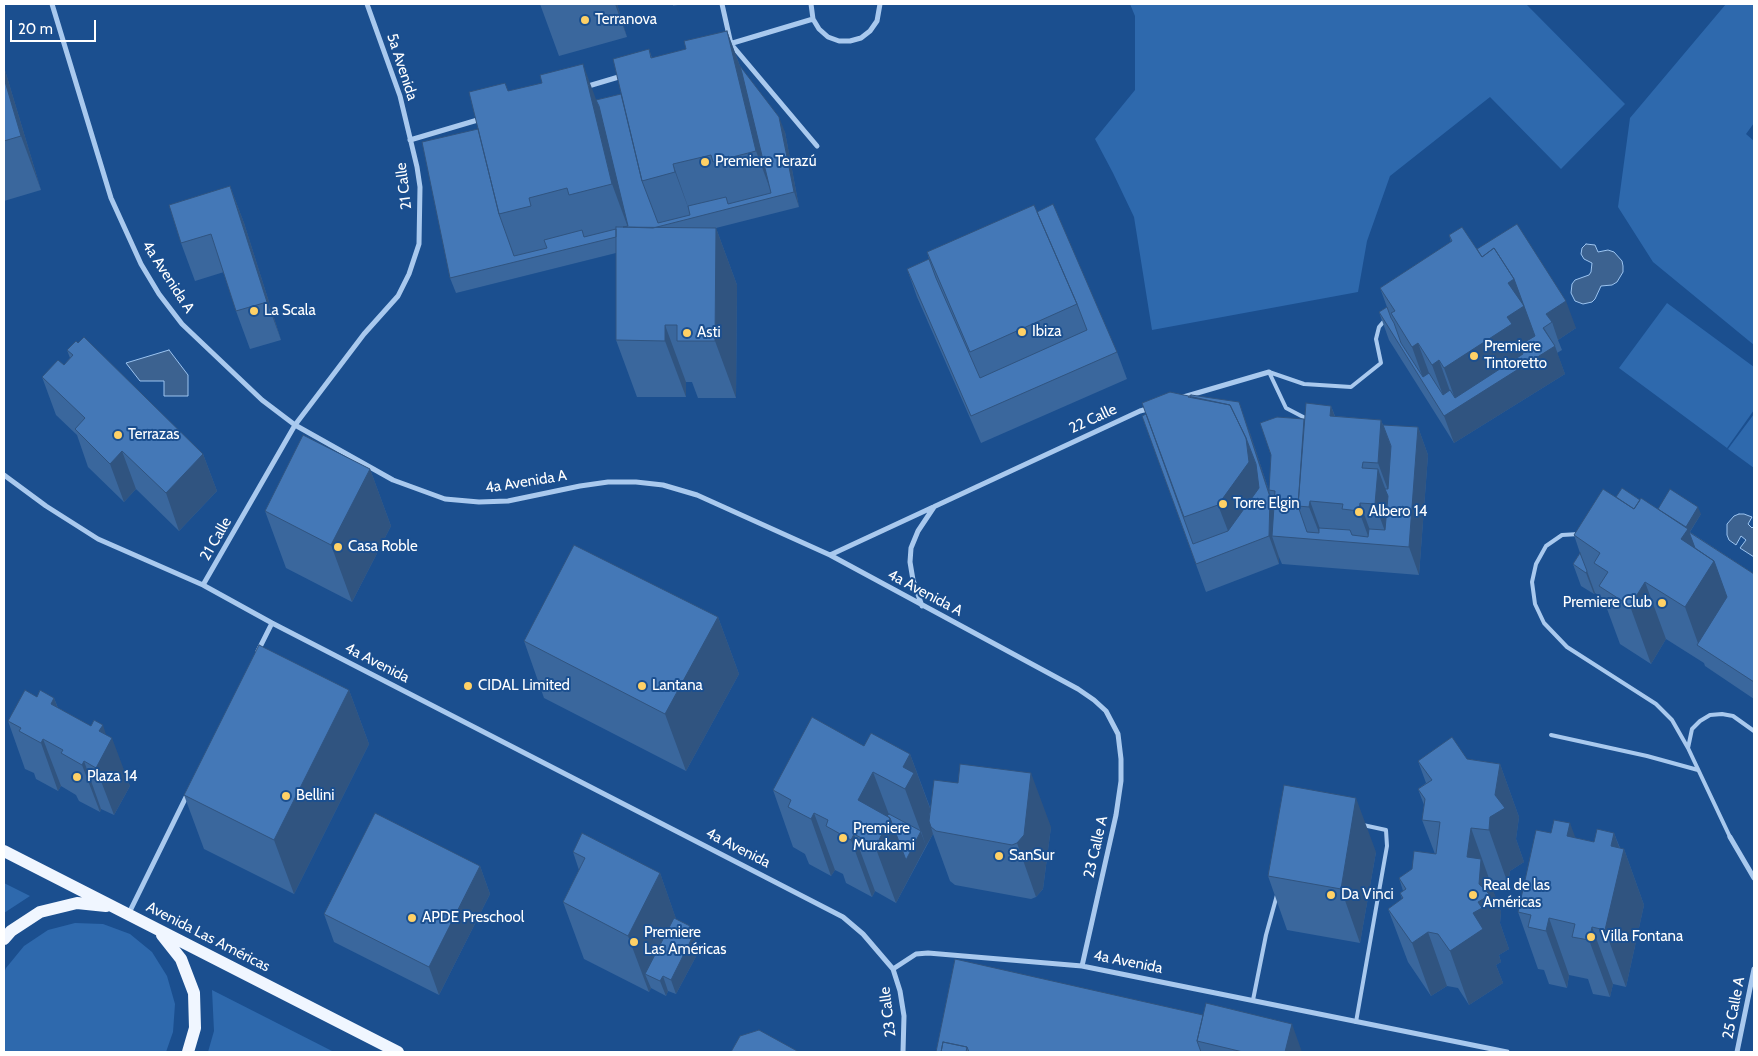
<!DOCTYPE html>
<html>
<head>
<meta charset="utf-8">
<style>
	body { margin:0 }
	#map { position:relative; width:1758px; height:1056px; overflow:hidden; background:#1b4f8f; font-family:Cabin,sans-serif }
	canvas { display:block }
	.frame { position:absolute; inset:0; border:5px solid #fff; pointer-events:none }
	.scale { position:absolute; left:10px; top:20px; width:86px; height:22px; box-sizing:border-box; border:2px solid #fff; border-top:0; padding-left:6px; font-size:15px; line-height:18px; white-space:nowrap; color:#fff; -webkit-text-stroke:4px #1b4f8f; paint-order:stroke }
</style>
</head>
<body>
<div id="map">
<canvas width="1758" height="1056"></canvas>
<div class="frame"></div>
<div class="scale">20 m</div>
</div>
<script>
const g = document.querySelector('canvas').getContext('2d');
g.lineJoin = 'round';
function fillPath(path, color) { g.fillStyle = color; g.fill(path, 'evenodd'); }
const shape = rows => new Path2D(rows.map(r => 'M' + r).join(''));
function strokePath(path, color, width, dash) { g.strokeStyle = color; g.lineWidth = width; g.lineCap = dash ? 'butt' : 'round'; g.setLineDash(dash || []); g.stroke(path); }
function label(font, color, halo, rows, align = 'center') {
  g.font = font + ' Cabin,sans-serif'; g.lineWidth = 4; g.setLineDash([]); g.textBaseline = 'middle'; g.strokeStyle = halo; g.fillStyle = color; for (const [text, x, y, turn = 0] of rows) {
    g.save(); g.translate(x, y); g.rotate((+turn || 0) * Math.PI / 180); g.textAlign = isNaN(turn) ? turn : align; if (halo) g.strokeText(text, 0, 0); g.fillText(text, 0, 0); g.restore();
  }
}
fillPath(shape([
	[1130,4,1526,4,1625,104,1561,169,1490,97,1390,176,1367,241,1358,292,1152,330,1134,217,1113,173,1095,139,1135,90,1135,16],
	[1726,4,1754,4,1754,123,1746,134,1754,141,1754,345,1653,262,1618,207,1630,118],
	[1667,303,1754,367,1754,410,1727,448,1619,368],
	[1754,414,1754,468,1728,449],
	[4,883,30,896,4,913],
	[75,923,103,924,130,934,152,952,167,976,175,1004,173,1032,166,1052,4,1052,4,973,6,968,24,946,48,930],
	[212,990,334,1052,208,1052,214,1031]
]), '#2e69ad');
const water = shape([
	[1586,244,1595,245,1598,252,1608,250,1614,252,1622,261,1623,266,1623,272,1617,282,1612,285,1601,286,1595,299,1592,302,1583,304,1575,301,1571,293,1572,284,1575,280,1589,275,1591,272,1592,263,1584,259,1581,254,1582,248,1586,244],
	[169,350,188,375,188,396,164,396,164,381,140,381,126,363,169,350],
	[1739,514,1744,514,1752,517,1748,524,1752,528,1754,526,1754,557,1740,548,1746,540,1741,536,1736,545,1729,540,1727,535,1727,524,1734,516,1739,514]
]);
fillPath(water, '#3c6290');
strokePath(water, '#9cc4f0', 1);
strokePath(shape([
	[1269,372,1304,384,1351,387,1381,363,1376,339,1379,327,1385,320],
	[1269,372,1286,408,1309,420],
	[1579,534,1562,535,1546,546,1536,564,1532,582,1535,604,1544,623,1567,647,1656,704,1672,720,1688,748,1730,837],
	[1551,735,1647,756,1698,770],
	[1688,748,1692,729,1700,721,1710,715,1722,714,1733,716,1754,731],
	[1253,1000,1266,935,1277,895],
	[1356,1022,1387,846,1386,830,1363,825]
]), '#a9c9ee', 4);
strokePath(shape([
	[52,4,111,198,141,264,159,294,182,324,262,400,295,425,393,480,445,499,479,502,508,501,580,486,608,482,636,482,663,485,697,495,830,555,1078,689,1094,700,1106,711,1118,734,1121,759,1121,781,1116,815,1082,966],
	[722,4,731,44,817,146],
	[811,4,813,19,819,29,828,37,839,41,850,41,861,38,870,31,877,21,880,4],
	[726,45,813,19],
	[585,87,622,76],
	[410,140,481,119],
	[1180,398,1269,372],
	[4,475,46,506,98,539,203,585,272,623,843,917,863,934,893,969,900,991,904,1016,903,1052],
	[830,555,1140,411,1151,408],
	[203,585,295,425,364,334,398,296,409,274,419,244,420,187,417,167,400,96,367,4],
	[922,606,913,580,910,562,911,548,918,531,934,507],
	[258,651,272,623],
	[1730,837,1754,878],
	[129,913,188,793],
	[893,969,916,954,928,953,1082,966,1507,1052],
	[1737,1052,1754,969]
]), '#a9c9ee', 5);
strokePath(shape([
	[4,851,398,1052],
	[162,935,181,959,194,993,195,1028,188,1052],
	[4,939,11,931,40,912,77,903,106,906]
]), '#f0f6ff', 12);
fillPath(shape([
	[540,4,617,4,627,37,559,56],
	[673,4,683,4,673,6],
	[727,31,740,66,785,132,799,207,716,228,737,285,736,398,698,398,692,382,686,382,686,397,637,397,616,340,616,253,456,293,450,278,478,129,508,91,596,100,621,94,649,49,652,58,686,49],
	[4,67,41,190,4,201],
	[230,186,244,223,281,340,250,349,236,311,224,272,195,281,181,243],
	[1037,212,1117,352,1127,379,981,443,917,297,907,269,929,259,927,252],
	[1449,235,1477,249,1576,328,1558,340,1562,350,1557,353,1565,374,1454,443,1389,340,1379,312,1387,307,1380,288,1451,242],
	[67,350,203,454,217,491,179,531,136,489,124,502,88,467,77,435,56,415,42,377,64,365,70,358],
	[1331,406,1335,416,1381,420,1383,425,1418,427,1428,455,1419,575,1282,564,1279,557,1279,564,1206,592,1142,416,1249,430,1274,506,1269,490,1304,419],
	[370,469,391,526,352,602,286,568,265,511],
	[1616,497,1640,500,1658,509,1701,514,1690,532,1754,574,1754,699,1705,666,1704,663,1666,639,1651,664,1620,644,1603,598,1595,593,1594,594,1581,586,1573,564,1580,553,1574,535],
	[718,617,739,674,686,771,544,698,524,641],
	[349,690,369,744,294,894,204,849,184,795],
	[37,697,54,698,58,708,106,735,130,786,114,815,101,809,100,812,79,801,76,795,61,786,58,791,36,779,34,773,25,769,8,721],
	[864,746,910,754,931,810,1051,827,1043,889,1036,897,1031,899,955,885,950,881,933,834,896,903,875,891,872,897,846,883,843,874,835,870,831,876,809,864,805,854,793,847,773,790],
	[1467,759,1500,764,1519,817,1516,839,1524,862,1510,871,1508,884,1491,881,1490,883,1501,912,1500,923,1509,949,1499,955,1501,962,1496,965,1503,983,1469,1005,1458,988,1447,986,1431,996,1408,962,1388,909,1402,899,1400,893,1403,891,1399,878,1435,854,1422,820,1424,805,1418,789,1426,783,1418,761],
	[1614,833,1620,848,1624,849,1644,905,1626,987,1613,984,1610,997,1593,994,1588,979,1569,975,1567,988,1549,984,1544,970,1538,969,1518,912,1576,838,1594,842],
	[573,852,660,873,676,919,694,934,700,949,676,994,668,991,666,996,651,988,649,992,584,959,563,902,579,870],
	[1376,852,1360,943,1287,930,1268,876],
	[480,866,490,894,439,995,334,942,324,914],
	[955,959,1302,1052,936,1052]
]), '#3a679d');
fillPath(shape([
	[615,4,617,4,627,37],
	[727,31,748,88,773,197,756,151],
	[583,64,604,121,630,233,612,184],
	[4,67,41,190,21,136,4,78],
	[779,117,785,132,799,207,794,192],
	[673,164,692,218,675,172],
	[230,186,244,223,281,340,267,302],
	[716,228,737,285,736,398,715,341],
	[1514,279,1555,346,1565,374,1454,443,1444,416,1449,412,1432,365,1439,360,1456,408,1458,407,1444,368,1507,317,1508,283],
	[1566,301,1576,328,1558,340,1552,322,1546,314],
	[665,325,686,382,686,397,665,341],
	[1418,343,1439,400,1427,389,1412,347],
	[1239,402,1249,430,1280,525,1272,536,1279,557,1279,564,1269,536,1270,497],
	[1331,406,1344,442,1330,416],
	[1381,420,1401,474,1398,517,1378,463],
	[1418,427,1428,455,1419,575,1409,547],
	[1246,438,1266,492,1235,549,1218,505],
	[122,451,136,489,124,502,110,464],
	[203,454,217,491,179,531,166,493],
	[370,469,391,526,352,602,331,545],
	[1378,469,1398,523,1390,545,1375,504],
	[1310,501,1324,540,1322,540,1309,507],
	[1360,503,1375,544,1371,544,1359,511],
	[1698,507,1701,514,1689,533,1714,561,1735,618,1699,646,1685,607,1681,539,1683,531],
	[1587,571,1595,593,1594,594,1586,573],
	[1645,582,1666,639,1651,664,1630,606],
	[718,617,739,674,686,771,665,714],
	[349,690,369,744,294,894,274,840],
	[54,698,72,746,51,704],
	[103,725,109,744,112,738,130,786,114,815,96,768,99,731],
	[43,739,61,786,58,791,41,743],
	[910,754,931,811,929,814,935,830,931,827,933,834,926,846,905,789,903,767],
	[84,761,101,809,100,812,82,765],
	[1500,764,1519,817,1516,839,1524,862,1510,871,1508,884,1489,830,1490,817,1495,795],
	[873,772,906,860,921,831,926,846,896,903,858,800],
	[1031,773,1051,827,1043,889,1036,897,1017,843],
	[1356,798,1376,852,1360,943,1341,889],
	[814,813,835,870,831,876,811,819],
	[1570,823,1591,880,1567,836],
	[1471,828,1501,912,1500,923,1509,949,1499,955,1501,962,1496,965,1503,983,1469,1005,1450,951,1473,913,1467,857],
	[1614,833,1622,855,1624,849,1644,905,1626,987,1605,930,1611,846],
	[854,834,875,891,872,897,851,840],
	[480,866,490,894,439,995,429,967],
	[660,873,680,930,645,974,651,988,649,992,628,936],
	[1549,918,1569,975,1567,988,1546,931],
	[690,926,693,936,694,934,700,949,676,994,671,980],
	[1592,927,1613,984,1610,997,1589,940],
	[1428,932,1447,986,1431,996,1412,943],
	[663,976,668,991,666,996,660,981],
	[1292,1024,1302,1052,1285,1052]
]), '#305480');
const building = shape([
	[727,31,756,151,713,162,711,155,673,164,675,172,642,181,613,59,649,49,651,58,686,49,684,41,727,31],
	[583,64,612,184,569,195,567,188,529,198,531,206,499,214,469,92,505,83,508,91,542,83,540,75,583,64],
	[740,66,779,117,794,192,653,228,623,227,628,226,599,106,596,100,621,94,642,181,658,223,690,215,688,206,726,197,728,204,771,193,742,73,740,66],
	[4,78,21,136,4,141,4,78],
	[478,129,499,214,514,256,547,248,544,240,582,230,584,237,616,229,616,237,450,278,422,142,478,129],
	[230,186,267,302,236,311,211,234,181,243,169,205,230,186],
	[1053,204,1117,352,971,416,907,269,929,259,936,278,980,378,1087,330,1077,304,1037,212,1053,204],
	[1034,205,1077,304,970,352,927,252,1034,205],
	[1517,224,1566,301,1546,314,1552,322,1543,328,1555,346,1444,416,1379,312,1387,307,1391,318,1394,323,1401,343,1423,377,1429,373,1443,395,1450,390,1455,398,1523,354,1520,345,1535,336,1514,279,1494,248,1482,257,1477,249,1517,224],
	[616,227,716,228,715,341,677,341,677,325,665,325,665,341,616,340,616,227],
	[1462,227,1482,257,1494,248,1514,279,1508,283,1524,306,1507,317,1512,324,1444,368,1439,360,1432,365,1418,343,1412,347,1391,313,1395,311,1380,288,1452,241,1449,235,1462,227],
	[84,337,203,454,166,493,122,451,110,464,75,429,85,418,42,377,58,360,64,365,73,355,67,350,76,341,78,343,84,337],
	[1170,392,1230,405,1246,438,1249,462,1218,505,1184,517,1142,403,1170,392],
	[1191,395,1239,402,1270,497,1269,536,1196,564,1142,416,1146,414,1193,544,1228,531,1259,488,1256,464,1246,438,1230,405,1188,397,1191,395],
	[1306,403,1331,406,1330,416,1381,420,1378,463,1363,462,1362,468,1378,469,1375,504,1360,503,1359,511,1342,509,1343,504,1310,501,1309,507,1298,506,1306,403],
	[1277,417,1304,419,1298,506,1307,532,1319,533,1319,528,1350,530,1352,535,1368,537,1369,529,1385,530,1388,496,1385,489,1388,489,1391,446,1383,425,1418,427,1409,547,1272,536,1275,491,1269,490,1271,455,1260,423,1277,417],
	[303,435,370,469,331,545,265,511,303,435],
	[1622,488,1640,500,1634,509,1616,497,1622,488],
	[1603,489,1634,509,1641,498,1688,529,1681,539,1714,561,1685,607,1645,582,1630,606,1599,586,1608,572,1594,563,1600,553,1574,535,1603,489],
	[1670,489,1698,507,1686,527,1658,509,1670,489],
	[1689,532,1754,574,1754,682,1697,645,1727,597,1714,561,1695,548,1689,532],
	[574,545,718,617,665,714,524,641,574,545],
	[1580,553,1587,571,1586,573,1573,564,1580,553],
	[259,645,349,690,274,840,184,795,259,645],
	[25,690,37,697,40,690,54,698,51,704,91,726,94,720,103,725,99,731,112,738,96,768,84,761,82,765,61,753,63,750,43,739,41,743,19,731,21,728,8,721,25,690],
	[812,717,864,746,871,733,910,754,903,767,914,773,905,789,873,772,858,800,890,818,876,846,854,834,851,840,826,826,828,820,814,813,811,819,788,807,791,800,773,790,812,717],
	[1452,737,1467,759,1500,764,1495,795,1505,808,1490,817,1489,830,1471,828,1467,857,1481,859,1479,884,1490,895,1478,902,1482,908,1473,913,1483,929,1450,951,1438,934,1428,932,1412,943,1388,909,1403,898,1400,893,1406,889,1399,878,1412,869,1414,851,1436,854,1440,822,1422,820,1425,799,1418,789,1432,780,1418,761,1452,737],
	[960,764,1031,773,1024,835,1017,843,1012,845,936,831,931,827,929,821,934,780,958,783,960,764],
	[1284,785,1356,798,1341,889,1268,876,1284,785],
	[375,813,480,866,429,967,324,914,375,813],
	[889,814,921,831,906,860,890,818,887,816,889,814],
	[1554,820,1570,823,1567,836,1594,842,1597,829,1614,833,1611,846,1624,849,1605,930,1592,927,1589,940,1572,937,1575,924,1549,918,1546,931,1528,927,1531,915,1518,912,1536,830,1551,833,1554,820],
	[582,833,660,873,628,936,563,902,585,858,573,852,582,833],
	[674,918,690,926,688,931,694,934,671,980,663,976,660,981,645,974,674,918],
	[955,959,1203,1015,1197,1041,1201,1052,969,1052,967,1047,943,1042,941,1052,936,1052,955,959],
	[1206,1003,1292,1024,1285,1052,1243,1052,1197,1041,1206,1003],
	[759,1030,799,1052,731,1052,740,1036,759,1030],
	[943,1042,967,1047,966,1052,941,1052,943,1042]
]);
fillPath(building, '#4478b7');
strokePath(building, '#305480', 1);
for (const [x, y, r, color] of [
	[585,20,5,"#ffd166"],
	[705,162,5,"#ffd166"],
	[254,311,5,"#ffd166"],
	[1022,332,5,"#ffd166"],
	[687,333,5,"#ffd166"],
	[1474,356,5,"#ffd166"],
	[118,435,5,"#ffd166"],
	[1223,504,5,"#ffd166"],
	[1359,512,5,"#ffd166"],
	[338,547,5,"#ffd166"],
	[1662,603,5,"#ffd166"],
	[468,686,5,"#ffd166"],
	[642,686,5,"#ffd166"],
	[77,777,5,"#ffd166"],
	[286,796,5,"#ffd166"],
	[843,838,5,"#ffd166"],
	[999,856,5,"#ffd166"],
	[1331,895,5,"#ffd166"],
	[1473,895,5,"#ffd166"],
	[412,918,5,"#ffd166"],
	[1591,937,5,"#ffd166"],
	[634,942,5,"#ffd166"]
]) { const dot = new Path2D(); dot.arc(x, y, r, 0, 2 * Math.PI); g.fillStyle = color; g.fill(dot); strokePath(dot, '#1b4f8f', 2); }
label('15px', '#fff', '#1b4f8f', [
	["Terranova",595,20],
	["Premiere Terazú",715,162],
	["La Scala",264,311],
	["Ibiza",1032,332],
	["Asti",697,333],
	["Premiere",1484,347],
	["Tintoretto",1484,364],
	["Terrazas",128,435],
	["Torre Elgin",1233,504],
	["Albero 14",1369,512],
	["Casa Roble",348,547],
	["Premiere Club",1652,603,"right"],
	["CIDAL Limited",478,686],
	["Lantana",652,686],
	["Plaza 14",87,777],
	["Bellini",296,796],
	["Premiere",853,829],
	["Murakami",853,846],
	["SanSur",1009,856],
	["Real de las",1483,886],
	["Américas",1483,903],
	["Da Vinci",1341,895],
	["APDE Preschool",422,918],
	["Premiere",644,933],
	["Las Américas",644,950],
	["Villa Fontana",1601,937]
], 'left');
label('15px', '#fff', '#1b4f8f', [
	["5a Avenida",402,67,72],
	["21 Calle",404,186,-97],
	["4a Avenida A",168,277,57],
	["22 Calle",1093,419,-25],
	["4a Avenida A",526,482,-9],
	["21 Calle",216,539,-60],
	["4a Avenida A",925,593,28],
	["4a Avenida",377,663,27],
	["23 Calle A",1096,847,-77],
	["4a Avenida",738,848,27],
	["Avenida Las Américas",208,937,27],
	["4a Avenida",1128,962,11],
	["25 Calle A",1734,1008,-79],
	["23 Calle",888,1012,-97]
]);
</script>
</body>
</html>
